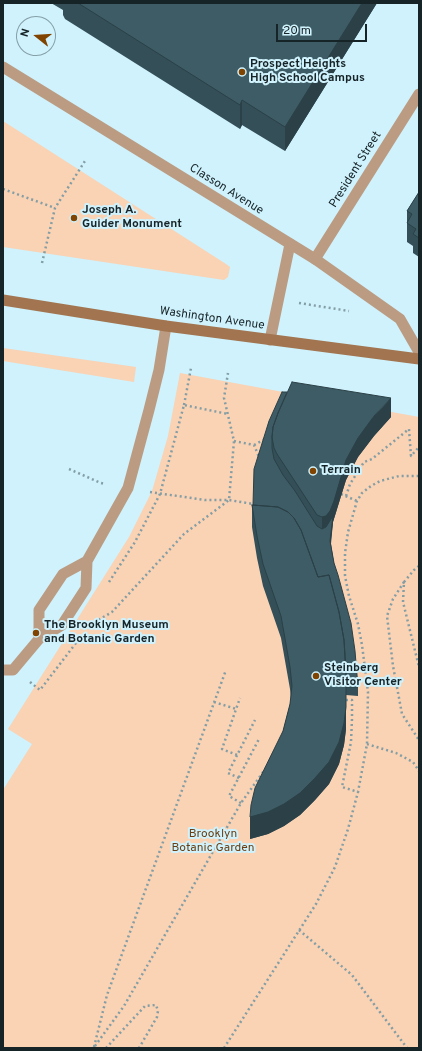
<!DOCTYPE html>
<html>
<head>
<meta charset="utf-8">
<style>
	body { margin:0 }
	#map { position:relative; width:422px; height:1051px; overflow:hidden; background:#cff2fc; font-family:Overpass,sans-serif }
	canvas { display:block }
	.frame { position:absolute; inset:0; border:4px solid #162327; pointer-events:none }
	.north { position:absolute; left:16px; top:16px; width:40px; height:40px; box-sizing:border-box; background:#cff2fc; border:1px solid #859fa7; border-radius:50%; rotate:287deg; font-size:11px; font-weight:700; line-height:16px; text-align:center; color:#162327 }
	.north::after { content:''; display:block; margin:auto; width:14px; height:18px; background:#804400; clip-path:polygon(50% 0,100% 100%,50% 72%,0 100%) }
	.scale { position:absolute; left:276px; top:24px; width:91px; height:18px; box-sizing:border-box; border:2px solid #162327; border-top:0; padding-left:5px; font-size:12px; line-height:14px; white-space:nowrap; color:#162327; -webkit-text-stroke:3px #cff2fc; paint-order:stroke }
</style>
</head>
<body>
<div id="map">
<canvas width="422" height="1051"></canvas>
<div class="frame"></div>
<div class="north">N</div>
<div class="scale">20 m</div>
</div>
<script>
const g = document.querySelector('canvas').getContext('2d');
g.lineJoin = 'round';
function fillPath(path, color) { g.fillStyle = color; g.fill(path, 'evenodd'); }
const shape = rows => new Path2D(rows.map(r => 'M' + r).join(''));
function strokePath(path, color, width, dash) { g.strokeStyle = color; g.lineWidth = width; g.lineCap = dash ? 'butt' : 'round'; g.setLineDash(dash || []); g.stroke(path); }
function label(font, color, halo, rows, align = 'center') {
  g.font = font + ' Overpass,sans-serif'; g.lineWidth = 4; g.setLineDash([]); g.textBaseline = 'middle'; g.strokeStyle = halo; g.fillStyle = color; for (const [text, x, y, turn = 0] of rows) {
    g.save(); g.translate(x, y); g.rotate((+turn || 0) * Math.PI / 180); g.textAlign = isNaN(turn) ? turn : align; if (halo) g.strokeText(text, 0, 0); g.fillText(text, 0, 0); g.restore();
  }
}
fillPath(shape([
	[3,121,226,264,230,267,228,277,224,280,3,247],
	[3,348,136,367,134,382,3,361],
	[180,373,419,417,419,1048,3,1048,3,790,32,744,8,729,129,537,152,491,168,436]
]), '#fad2b4');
strokePath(shape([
	[3,189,55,208],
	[42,263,55,208,85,161],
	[299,303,349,311],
	[184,405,191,368],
	[234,441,254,445,259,457],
	[254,445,265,439],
	[69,469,101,483,105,484],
	[150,492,205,500,229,500,253,504],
	[341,494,357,501],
	[346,496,350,484,364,462,372,459,409,429,411,456,419,447],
	[419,566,414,570,404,582,403,602,419,667],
	[109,582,135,542,160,494,184,405,228,414],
	[404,582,393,599,387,616,393,666,402,714,419,740],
	[90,625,112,612,184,534,229,500,234,441,224,398,228,373],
	[30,682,40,690,76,643],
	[346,700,352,700,352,719,351,742,342,787,358,792,367,744,368,692,362,645,358,624,349,596,345,576,345,553,348,532,357,501,362,493,371,486,380,481,399,476,419,476],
	[214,702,236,709],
	[367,744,396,753,413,762,419,771],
	[237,755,222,749,240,698],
	[239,778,228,773,255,720],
	[241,803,229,796,259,739],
	[299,930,352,975,407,1048],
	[95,1046,124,1006,241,803,266,768],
	[94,1047,107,995,226,670],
	[106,1048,145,1006,156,1005,158,1011,157,1017,139,1048],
	[224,1048,316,904,335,867,348,829,358,792]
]), '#849ea5', 2.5, [2, 3]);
strokePath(shape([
	[39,639,39,610,63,574,87,561],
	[3,670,13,670,39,639,62,625,86,588,87,561,128,488,149,410,159,370,166,326]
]), '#bb9c83', 11);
strokePath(shape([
	[315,259,419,94],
	[270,340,290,244]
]), '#bb9c83', 11);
strokePath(shape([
	[3,67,315,259,400,319,419,352]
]), '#bb9c83', 11);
strokePath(shape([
	[3,300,166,326,419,359]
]), '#a27550', 11);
fillPath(shape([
	[51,3,377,3,285,151,242,125,240,129,65,19,63,15,63,10],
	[419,192,419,257,413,253,413,246,407,242,407,211],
	[391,417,374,436,358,457,346,480,333,522,331,544,334,563,358,687,358,696,346,695,346,729,344,745,339,764,329,784,315,800,300,815,284,826,268,834,250,839,283,731,290,704,291,698,290,689,281,638,263,586,257,558,252,527,252,505,253,505,269,421]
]), '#344f57');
fillPath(shape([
	[362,3,377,3,285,151,285,127],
	[242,100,242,125,240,129,240,105],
	[391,398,391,417,374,436,358,457,346,480,333,522,330,549,322,537,322,517,346,460,358,438,374,416],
	[346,673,346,729,344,745,339,764,329,784,315,800,300,815,284,826,268,834,250,839,250,817]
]), '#2b4047');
const building = shape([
	[78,3,362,3,285,127,242,100,240,105,78,3],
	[419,192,419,238,413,234,416,229,407,223,412,214,407,211,419,192],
	[292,382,391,398,374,416,358,438,346,460,334,501,330,511,326,516,322,517,317,515,277,454,274,448,272,437,273,427,278,413,292,382],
	[282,392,287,392,278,413,273,427,272,437,272,448,274,459,283,475,295,491,317,526,322,529,326,527,333,516,330,541,334,563,338,575,351,623,355,651,358,687,346,687,346,673,344,640,339,612,329,575,318,577,301,530,294,518,288,512,278,507,253,505,254,469,269,421,282,392],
	[252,505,278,507,288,512,294,518,301,530,318,577,329,575,339,612,344,640,346,673,346,707,344,723,339,742,329,762,315,778,300,793,284,804,268,812,250,817,251,805,255,788,283,731,290,704,292,686,290,667,281,616,263,564,257,536,252,505]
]);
fillPath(building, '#3d5c65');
strokePath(building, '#2b4047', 1);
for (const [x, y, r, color] of [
	[242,72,4,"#804400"],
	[74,218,4,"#804400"],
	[313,471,4,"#804400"],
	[36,633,4,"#804400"],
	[316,676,4,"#804400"]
]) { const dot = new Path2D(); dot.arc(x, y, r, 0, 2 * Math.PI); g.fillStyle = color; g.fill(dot); strokePath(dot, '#cff2fc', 1.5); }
label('bold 12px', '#162327', '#cff2fc', [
	["Prospect Heights",250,65],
	["High School Campus",250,79],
	["Joseph A.",82,211],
	["Guider Monument",82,225],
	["Terrain",321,471],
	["The Brooklyn Museum",44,626],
	["and Botanic Garden",44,640],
	["Steinberg",324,669],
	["Visitor Center",324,683]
], 'left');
label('12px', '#162327', '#cff2fc', [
	["President Street",356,170,-58],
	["Classon Avenue",226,190,32],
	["Washington Avenue",212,319,8]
]);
label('12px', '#6c3e11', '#cff2fc', [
	["Brooklyn",213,835],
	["Botanic Garden",213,849]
]);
</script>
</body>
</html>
